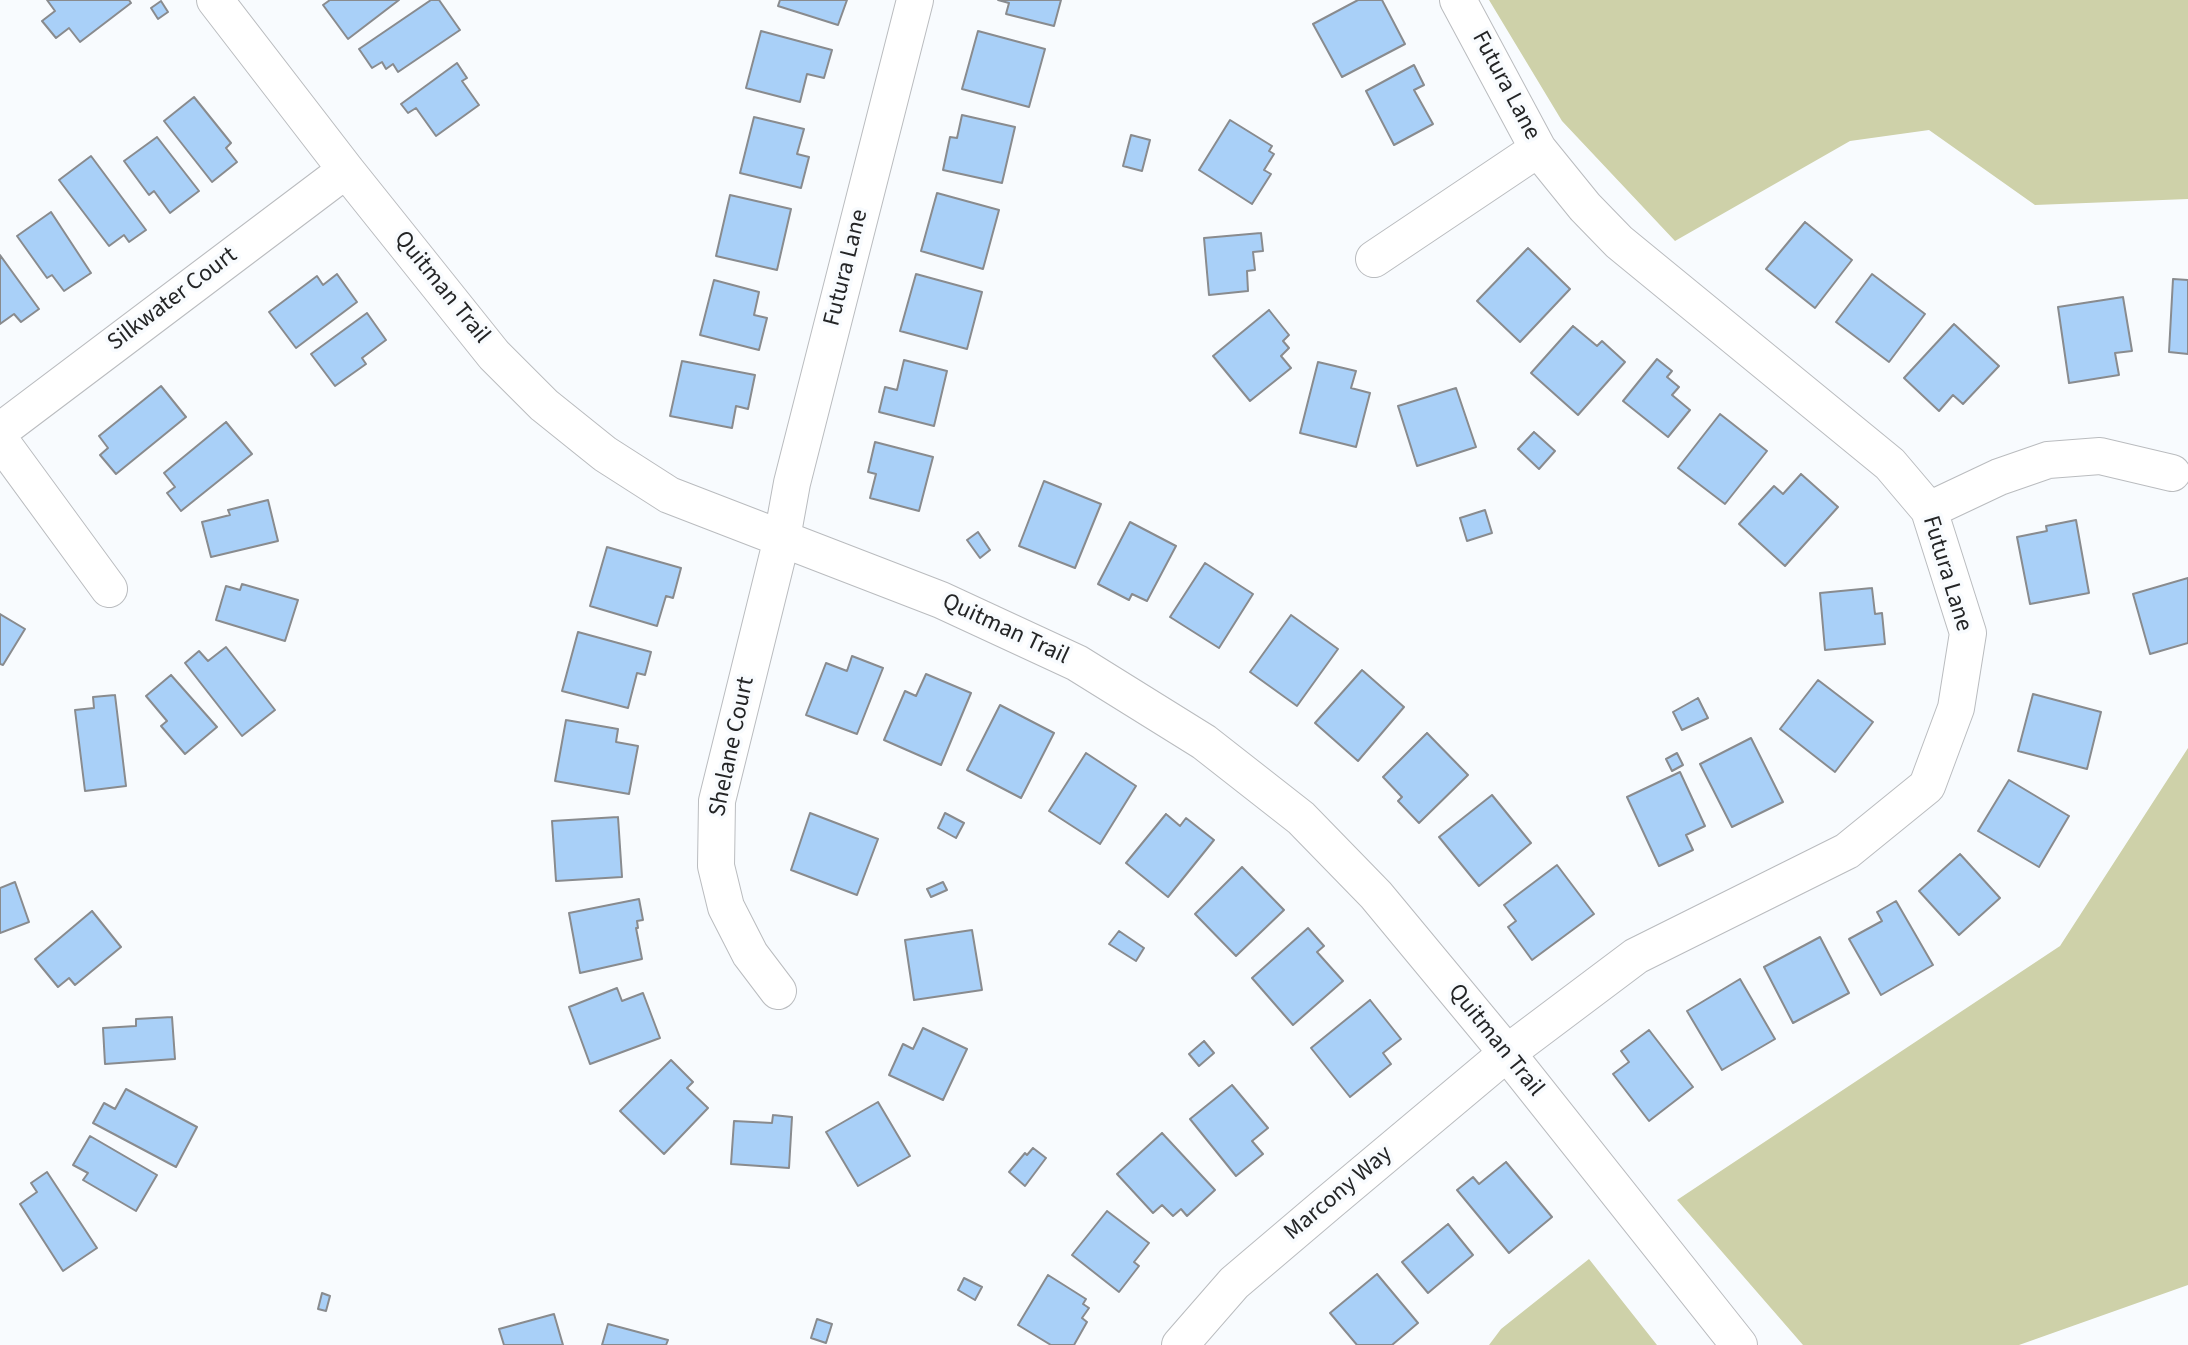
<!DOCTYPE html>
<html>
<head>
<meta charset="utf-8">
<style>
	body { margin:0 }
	canvas { display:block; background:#f8fbfe }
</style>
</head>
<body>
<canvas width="2188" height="1345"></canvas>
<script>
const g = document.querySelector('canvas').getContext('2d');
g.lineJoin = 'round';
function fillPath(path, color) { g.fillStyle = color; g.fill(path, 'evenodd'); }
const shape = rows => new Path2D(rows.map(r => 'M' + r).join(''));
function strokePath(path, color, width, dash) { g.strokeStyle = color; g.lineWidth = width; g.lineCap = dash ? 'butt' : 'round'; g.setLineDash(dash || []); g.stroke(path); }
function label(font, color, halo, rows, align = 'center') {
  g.font = font + ' "Source Sans 3",sans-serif'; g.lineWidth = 7; g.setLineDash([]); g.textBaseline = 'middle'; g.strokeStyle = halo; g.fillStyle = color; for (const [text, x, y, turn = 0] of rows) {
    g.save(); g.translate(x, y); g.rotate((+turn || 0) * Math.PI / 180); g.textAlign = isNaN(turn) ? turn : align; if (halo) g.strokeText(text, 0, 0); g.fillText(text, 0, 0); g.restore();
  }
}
fillPath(shape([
	[1489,0,2188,0,2188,199,2035,205,1929,130,1850,141,1675,241,1562,121],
	[2188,748,2188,1285,2019,1345,1803,1345,1677,1200,2060,946],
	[1589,1259,1657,1345,1489,1345,1501,1329]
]), '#ced1a9');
const building = shape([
	[47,0,129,0,131,3,80,42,69,28,56,38,42,21,55,11,47,0],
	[330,0,399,0,348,39,323,5,330,0],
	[431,0,439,0,460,30,398,72,393,64,386,69,382,62,372,68,359,49,431,0],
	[780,0,847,0,838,25,778,6,780,0],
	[998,0,1061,0,1054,26,1006,14,1009,3,998,0],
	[1358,0,1382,0,1405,44,1342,77,1313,24,1358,0],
	[161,1,168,12,158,19,151,8,161,1],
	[761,31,832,50,824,78,807,74,800,102,746,88,761,31],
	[978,31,1045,49,1029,107,962,89,978,31],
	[457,63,467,78,462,81,479,105,436,136,416,108,408,113,401,104,457,63],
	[1414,65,1424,85,1414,90,1433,124,1394,145,1366,91,1414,65],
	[194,97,231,143,226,148,237,162,212,182,164,121,194,97],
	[962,115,1015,127,1002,183,943,170,950,137,957,138,962,115],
	[754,117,804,129,797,154,809,157,801,188,740,173,754,117],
	[1230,120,1272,146,1269,151,1274,154,1264,170,1271,174,1252,204,1199,170,1230,120],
	[1131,135,1150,140,1142,171,1123,166,1131,135],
	[157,137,199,191,170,213,154,191,149,195,124,161,157,137],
	[91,156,146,230,129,242,124,235,109,246,59,180,91,156],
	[937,193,999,210,983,269,921,251,937,193],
	[730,195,791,209,777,270,716,256,730,195],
	[51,212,91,273,64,291,52,275,47,278,17,236,51,212],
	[1805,222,1852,260,1815,308,1766,269,1805,222],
	[1261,233,1263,251,1253,252,1255,270,1247,271,1248,291,1209,295,1204,238,1261,233],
	[1528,248,1570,289,1520,342,1477,301,1528,248],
	[0,255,39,309,21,322,14,314,0,324,0,255],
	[337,274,357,302,296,348,269,312,317,276,323,285,337,274],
	[916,274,982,292,967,349,900,331,916,274],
	[1872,274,1925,314,1889,362,1836,322,1872,274],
	[2173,279,2188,280,2188,354,2169,352,2173,279],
	[714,280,759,292,754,315,767,318,759,350,700,335,714,280],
	[2123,297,2132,351,2115,353,2119,375,2069,383,2058,307,2123,297],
	[1269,310,1289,335,1283,341,1289,348,1281,356,1291,368,1250,401,1213,356,1269,310],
	[367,313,386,340,362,358,366,364,335,386,311,354,367,313],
	[1954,324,1999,366,1963,404,1953,395,1939,411,1904,378,1954,324],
	[1573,326,1597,346,1602,341,1625,362,1578,415,1531,373,1573,326],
	[1657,359,1672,371,1667,377,1679,387,1672,395,1690,410,1668,437,1623,401,1657,359],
	[904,360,947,371,934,426,879,412,885,387,897,390,904,360],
	[682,361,755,375,748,409,736,406,732,428,670,416,682,361],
	[1318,362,1356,371,1351,388,1370,393,1356,447,1300,433,1318,362],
	[161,386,186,417,116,474,100,455,108,448,99,436,161,386],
	[1456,388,1476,447,1417,466,1398,406,1456,388],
	[1720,414,1767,451,1725,504,1678,468,1720,414],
	[226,422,252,454,181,511,167,493,175,487,164,473,226,422],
	[1534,432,1555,451,1539,469,1518,449,1534,432],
	[875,442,933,457,919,511,870,498,876,474,868,472,875,442],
	[1801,474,1838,507,1785,566,1739,524,1774,486,1783,494,1801,474],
	[1044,481,1101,504,1075,568,1019,546,1044,481],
	[268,500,278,541,211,557,202,522,230,515,228,510,268,500],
	[1485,510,1492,533,1467,541,1460,518,1485,510],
	[2076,520,2089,593,2030,604,2017,537,2047,531,2046,526,2076,520],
	[1130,522,1176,546,1147,601,1132,594,1129,600,1098,584,1130,522],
	[978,532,990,550,980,558,967,540,978,532],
	[607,547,681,568,673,598,666,596,657,626,590,606,607,547],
	[1205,563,1253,594,1219,648,1170,617,1205,563],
	[2188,578,2188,643,2150,654,2133,594,2188,578],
	[242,584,298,600,285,641,216,620,226,586,240,590,242,584],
	[1872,588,1875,614,1882,613,1885,644,1825,650,1820,593,1872,588],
	[0,614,25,629,3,665,0,664,0,614],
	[1291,615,1338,649,1297,706,1250,672,1291,615],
	[578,632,651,652,645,675,637,673,628,708,562,691,578,632],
	[226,647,275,710,242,736,185,663,199,651,208,661,226,647],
	[852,656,883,668,857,734,806,715,826,663,847,671,852,656],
	[1362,670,1404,707,1358,761,1315,723,1362,670],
	[926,674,971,693,941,765,884,740,905,691,916,696,926,674],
	[171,675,217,727,185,754,161,726,167,721,146,696,171,675],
	[1818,680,1873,722,1835,772,1780,729,1818,680],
	[2033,694,2101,712,2087,769,2018,751,2033,694],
	[115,695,126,786,85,791,75,710,94,708,93,697,115,695],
	[1698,698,1708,718,1682,730,1673,712,1698,698],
	[1000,705,1054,733,1021,798,967,770,1000,705],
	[566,720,618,729,616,742,638,746,629,794,555,781,566,720],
	[1427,733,1468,775,1419,823,1398,801,1402,797,1383,777,1427,733],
	[1751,738,1783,802,1732,827,1700,764,1751,738],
	[1086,753,1136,786,1100,844,1049,811,1086,753],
	[1677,753,1683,765,1672,771,1666,759,1677,753],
	[1680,772,1705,826,1686,835,1693,850,1659,866,1627,797,1680,772],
	[2009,780,2069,816,2039,867,1978,831,2009,780],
	[1492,795,1531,843,1479,886,1439,837,1492,795],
	[810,813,878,839,857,895,791,870,810,813],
	[945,813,964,823,956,838,938,828,945,813],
	[1166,814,1180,826,1186,818,1214,840,1168,897,1126,863,1166,814],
	[618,817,622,877,556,881,552,821,618,817],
	[1960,854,2000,898,1959,935,1919,891,1960,854],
	[1557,865,1594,914,1532,960,1508,927,1516,921,1504,905,1557,865],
	[1242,867,1284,910,1236,956,1195,914,1242,867],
	[15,882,29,922,0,933,0,888,15,882],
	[943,882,947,890,931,897,927,889,943,882],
	[639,899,643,920,637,921,638,928,636,928,642,959,580,973,569,913,639,899],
	[1896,901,1933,965,1881,995,1849,939,1882,921,1877,912,1896,901],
	[92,911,121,947,75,985,69,978,58,987,35,959,92,911],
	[1308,928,1324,946,1317,952,1343,981,1293,1025,1252,978,1308,928],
	[972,930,982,990,914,1000,905,940,972,930],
	[1119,931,1144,948,1136,961,1109,944,1119,931],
	[1820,937,1849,993,1793,1023,1764,967,1820,937],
	[1740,979,1775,1039,1722,1070,1687,1011,1740,979],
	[617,988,622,1001,643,993,660,1038,590,1064,569,1007,617,988],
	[1370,1000,1401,1039,1383,1053,1391,1064,1350,1097,1311,1048,1370,1000],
	[172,1017,175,1059,105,1064,103,1028,136,1026,136,1019,172,1017],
	[923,1028,967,1049,943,1100,889,1075,903,1044,913,1049,923,1028],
	[1649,1030,1693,1087,1649,1121,1613,1074,1629,1062,1621,1051,1649,1030],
	[1204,1041,1214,1053,1199,1066,1189,1054,1204,1041],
	[671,1060,693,1082,687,1088,708,1108,664,1154,620,1111,671,1060],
	[1232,1085,1268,1128,1252,1141,1263,1154,1236,1176,1190,1119,1232,1085],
	[126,1089,197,1127,176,1167,93,1123,104,1103,115,1109,126,1089],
	[878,1102,910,1156,858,1186,826,1132,878,1102],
	[773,1115,792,1117,789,1168,731,1164,734,1121,772,1123,773,1115],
	[1162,1133,1215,1190,1187,1216,1181,1209,1173,1216,1162,1205,1153,1213,1117,1174,1162,1133],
	[90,1136,157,1175,136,1211,83,1180,88,1173,73,1165,90,1136],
	[1033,1148,1046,1158,1025,1186,1009,1172,1025,1153,1027,1155,1033,1148],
	[1506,1162,1552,1217,1509,1253,1457,1190,1473,1177,1479,1184,1506,1162],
	[47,1172,97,1248,63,1271,20,1204,37,1192,31,1183,47,1172],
	[1107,1211,1149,1243,1134,1262,1139,1266,1119,1292,1072,1255,1107,1211],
	[1448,1224,1473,1255,1428,1293,1402,1262,1448,1224],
	[1377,1274,1418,1323,1392,1345,1357,1345,1330,1313,1377,1274],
	[1048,1275,1086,1299,1083,1304,1089,1308,1082,1318,1087,1322,1074,1345,1051,1345,1018,1325,1048,1275],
	[964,1278,982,1287,975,1300,958,1290,964,1278],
	[322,1293,330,1296,326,1311,318,1309,322,1293],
	[554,1314,563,1345,504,1345,499,1329,554,1314],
	[817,1319,832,1324,826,1343,811,1338,817,1319],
	[608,1324,668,1340,666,1345,602,1345,608,1324]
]);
fillPath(building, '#a9d0f8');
strokePath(building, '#898b8e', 2);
const minor = shape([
	[215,0,346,170,494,355,544,405,605,454,669,495,941,600,1077,663,1204,742,1301,818,1376,895,1507,1053,1739,1345],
	[1374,259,1538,149],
	[0,431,346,170],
	[0,440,109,589],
	[1929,510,1999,477,2048,460,2100,456,2172,473],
	[778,991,750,954,726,907,716,866,717,801,782,538,792,483,915,0],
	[1180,1345,1234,1283,1327,1204,1507,1053,1636,956,1847,851,1927,786,1956,708,1968,633,1929,510,1890,464,1619,242,1585,207,1538,149,1458,0]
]);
strokePath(minor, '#babcbf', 38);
strokePath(minor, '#fff', 36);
label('24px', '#242526', '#f8fbfe', [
	["Futura Lane",1505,86,62],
	["Futura Lane",847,268,-76],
	["Quitman Trail",441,288,51],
	["Silkwater Court",173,300,-37],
	["Futura Lane",1946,574,73],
	["Quitman Trail",1005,630,25],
	["Shelane Court",733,747,-78],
	["Quitman Trail",1495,1041,51],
	["Marcony Way",1339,1194,-40]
]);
</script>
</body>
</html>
